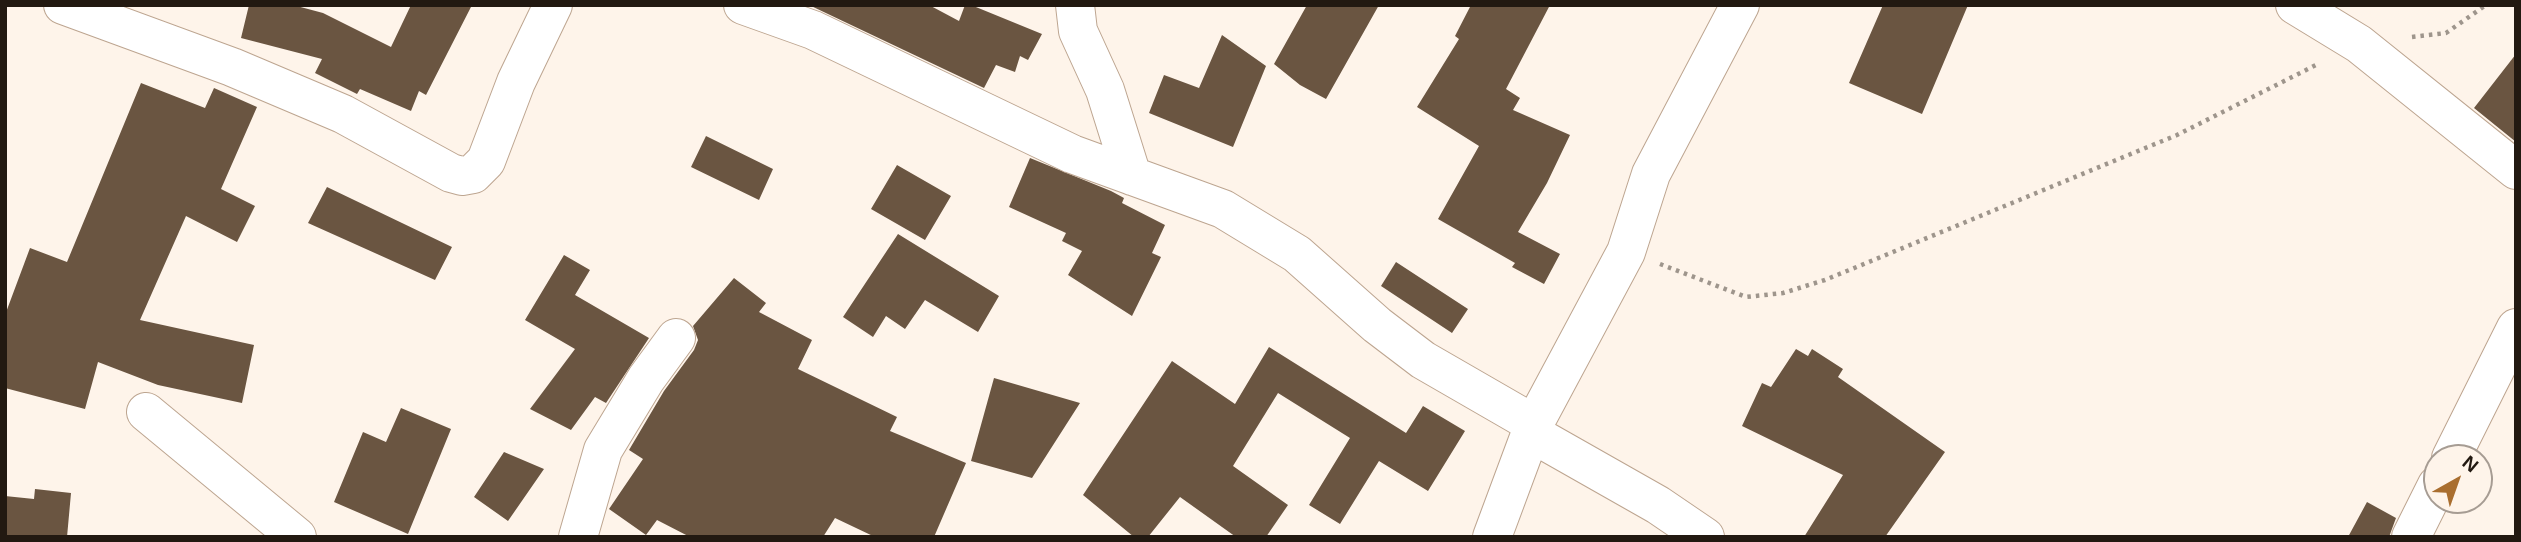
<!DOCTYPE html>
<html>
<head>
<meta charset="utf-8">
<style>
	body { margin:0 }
	#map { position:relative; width:2521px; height:542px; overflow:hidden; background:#fef4ea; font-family:Arial,sans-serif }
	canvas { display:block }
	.frame { position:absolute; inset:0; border:7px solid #221911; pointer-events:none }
	.north { position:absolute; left:2423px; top:444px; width:70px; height:70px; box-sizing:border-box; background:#fef4ea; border:2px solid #a69c93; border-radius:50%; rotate:40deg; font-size:19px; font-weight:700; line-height:28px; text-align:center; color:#221911 }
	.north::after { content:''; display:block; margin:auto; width:24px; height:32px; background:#a96e2f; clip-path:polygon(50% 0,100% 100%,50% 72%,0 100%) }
</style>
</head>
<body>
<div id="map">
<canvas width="2521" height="542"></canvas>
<div class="frame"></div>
<div class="north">N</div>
</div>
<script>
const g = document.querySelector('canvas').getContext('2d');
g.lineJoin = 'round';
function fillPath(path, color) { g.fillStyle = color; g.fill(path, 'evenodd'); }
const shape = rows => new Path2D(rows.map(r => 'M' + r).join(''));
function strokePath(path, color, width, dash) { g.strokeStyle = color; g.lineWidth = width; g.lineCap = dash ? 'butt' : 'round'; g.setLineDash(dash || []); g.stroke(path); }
fillPath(shape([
	[249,5,293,5,323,13,391,47,411,5,472,5,426,95,419,91,411,111,360,89,357,94,315,73,322,59,241,38],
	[809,5,929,5,959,21,965,5,971,5,1042,34,1028,60,1020,56,1015,72,996,65,984,88],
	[1307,5,1379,5,1326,99,1300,85,1274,64],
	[1471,5,1550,5,1506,89,1520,98,1513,110,1570,135,1547,183,1518,232,1560,254,1544,284,1512,267,1515,263,1438,219,1479,146,1417,107,1459,39,1455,36],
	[1883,5,1968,5,1922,114,1849,83],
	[1222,35,1266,66,1233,147,1149,113,1164,75,1199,88],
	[2516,54,2516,142,2474,108],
	[141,83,205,108,214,88,257,107,221,189,255,206,237,242,186,216,140,320,254,345,242,403,158,385,98,362,85,409,5,388,5,315,30,248,67,262],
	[706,136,773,169,759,200,691,167],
	[1030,158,1111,191,1124,198,1122,203,1165,225,1152,253,1161,257,1132,316,1068,275,1082,251,1062,241,1066,233,1009,207],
	[897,165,951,196,925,240,871,209],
	[327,187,452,247,435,280,308,223],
	[898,234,999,296,978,332,925,300,905,329,886,316,873,337,843,317],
	[564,255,590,270,575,295,649,338,606,403,595,397,571,430,530,409,575,349,525,320],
	[1396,262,1468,309,1452,333,1381,286],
	[734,278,766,303,759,312,812,340,798,369,897,417,890,431,966,463,934,537,875,537,835,518,823,537,690,537,657,520,646,535,609,509,643,459,629,450,664,391,694,350,698,340,693,326],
	[1269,347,1406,433,1423,406,1465,431,1428,491,1379,461,1340,524,1309,505,1350,438,1278,393,1233,466,1288,505,1266,537,1236,537,1180,497,1148,537,1134,537,1083,495,1172,361,1235,404],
	[1796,349,1808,356,1812,349,1843,369,1838,377,1945,452,1885,537,1804,537,1843,475,1742,426,1762,383,1771,387],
	[994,378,1080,403,1032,478,971,461],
	[401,408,451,429,408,534,334,502,363,432,386,442],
	[504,452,544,469,508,521,474,497],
	[35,489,71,493,67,537,5,537,5,496,34,499],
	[2367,502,2396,518,2389,537,2348,537]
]), '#6a5541');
const minor = shape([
	[63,5,232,67,343,114,451,173,462,176,473,174,486,161,516,82,553,5],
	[743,5,813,30,1072,154,1223,209,1297,254,1377,325,1423,360,1534,424],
	[1075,5,1078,31,1105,90,1132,176],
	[2295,5,2359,44,2516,170],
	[146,412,297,537],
	[1531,433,1658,505,1705,537],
	[2451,458,2516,328],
	[578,537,603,450,646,379,676,338],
	[1492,537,1534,424,1626,252,1651,174,1740,5],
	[2411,537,2437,485]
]);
strokePath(minor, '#bda590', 40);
strokePath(shape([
	[2412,37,2446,33,2486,5],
	[1660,264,1746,297,1783,293,1825,280,2177,135,2318,64]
]), '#9e958c', 4.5, [3.5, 5]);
strokePath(minor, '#fff', 38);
</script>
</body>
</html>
